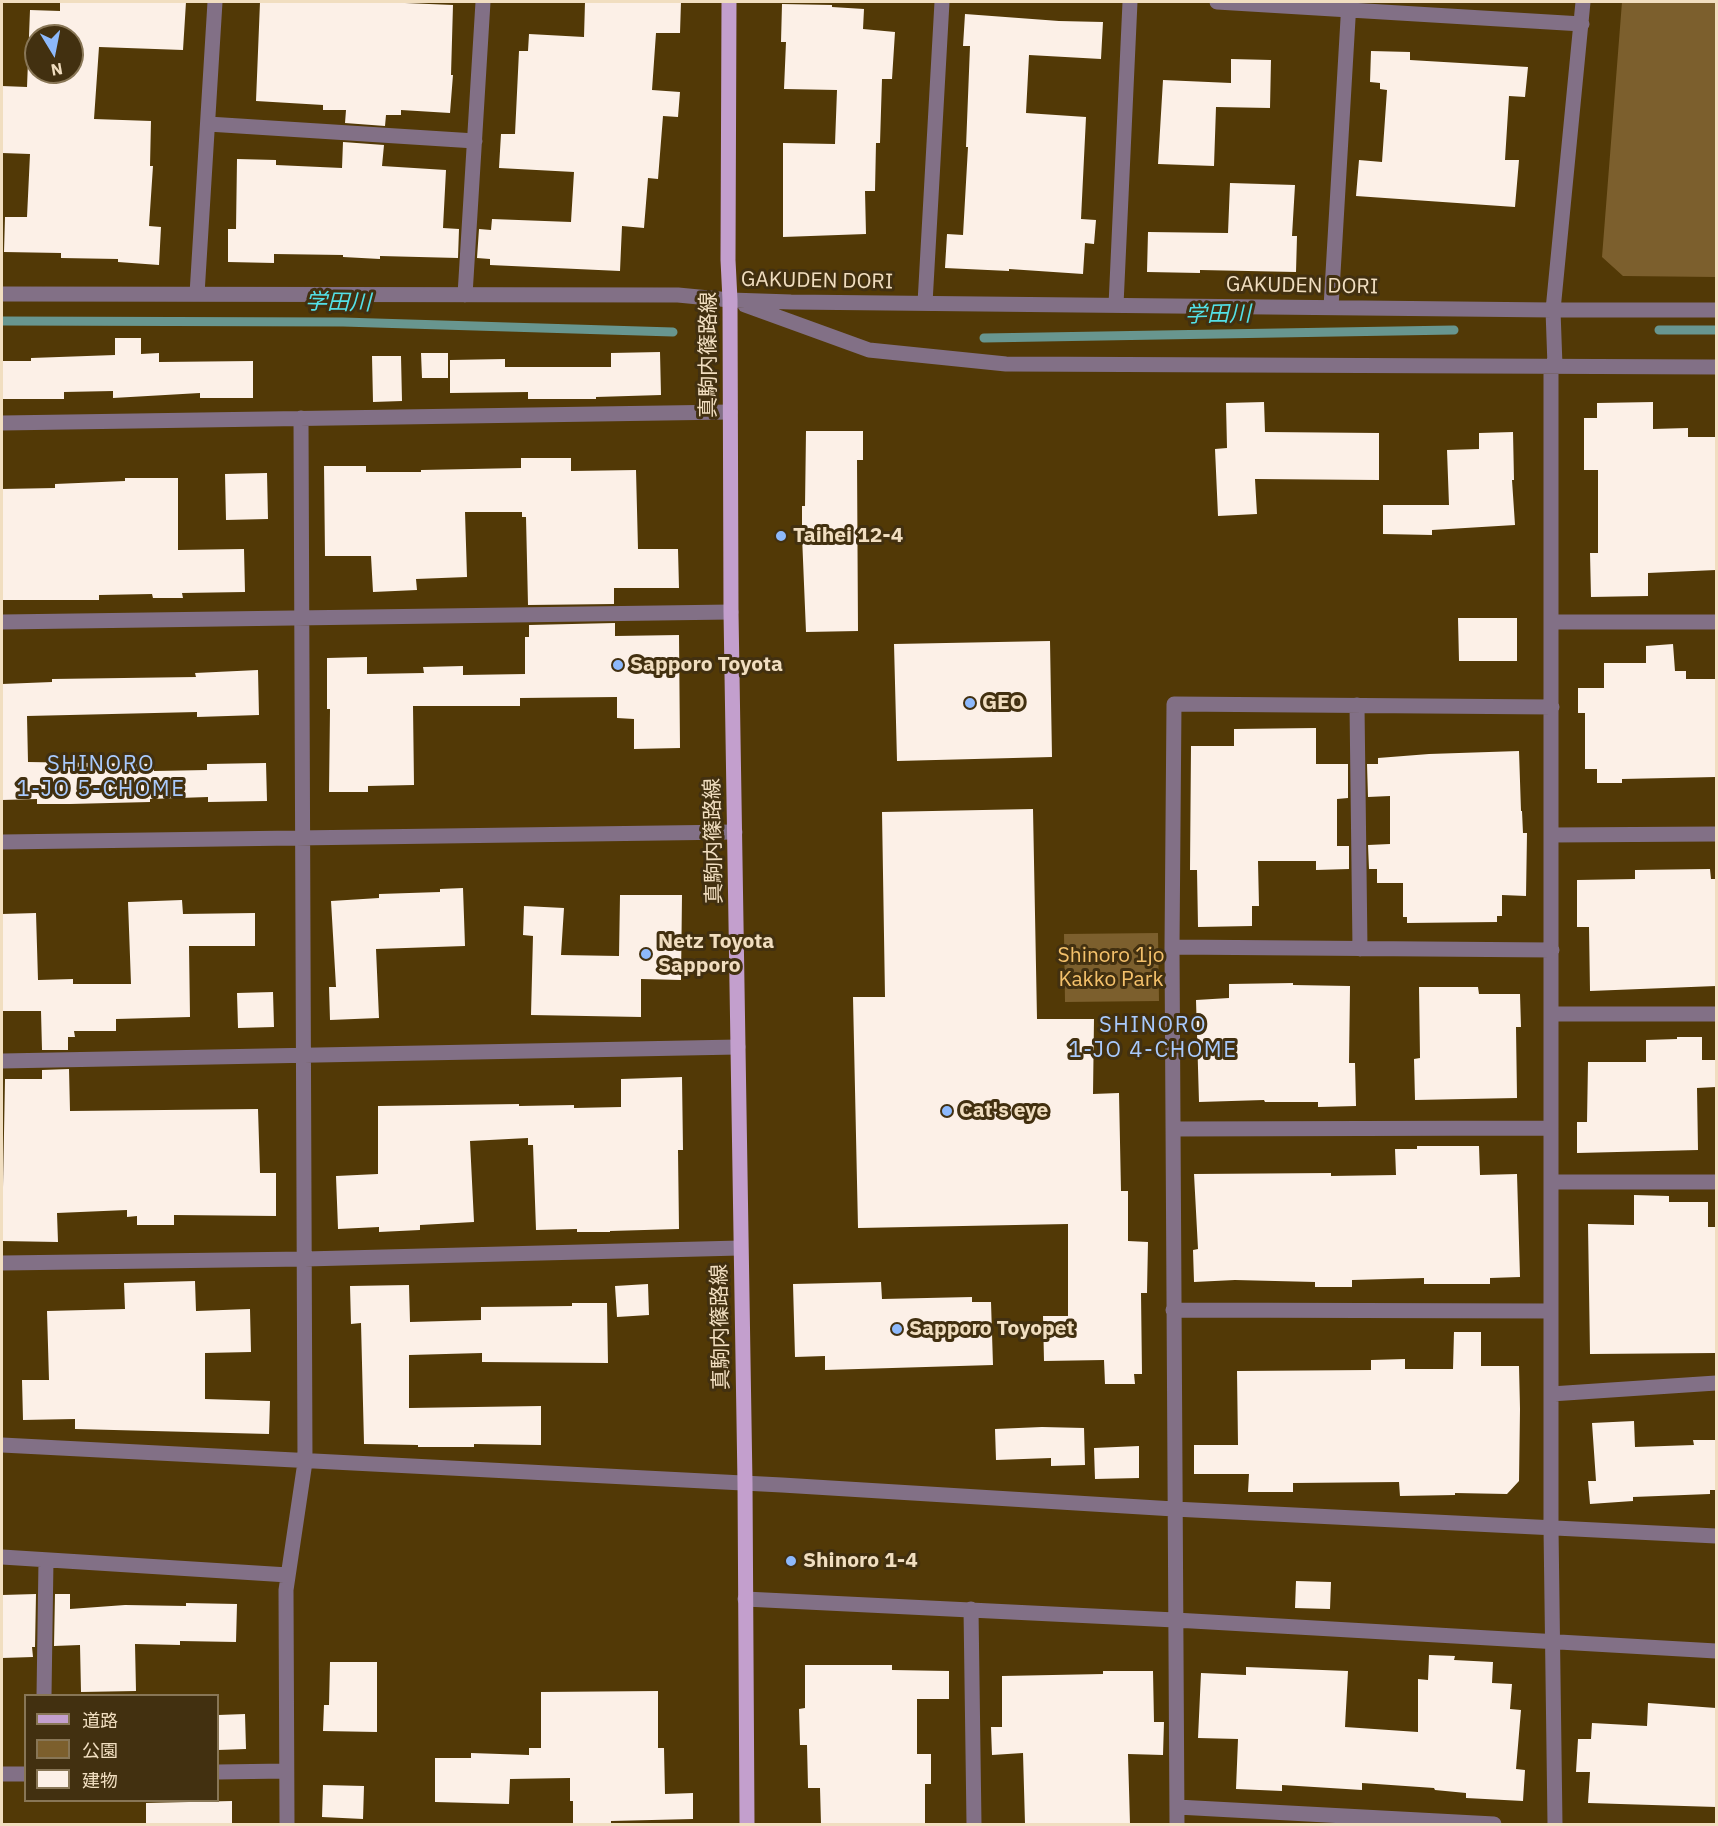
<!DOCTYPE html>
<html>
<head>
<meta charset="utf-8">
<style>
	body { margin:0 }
	#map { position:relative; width:1718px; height:1826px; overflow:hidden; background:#523906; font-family:"IBM Plex Sans","Noto Sans JP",sans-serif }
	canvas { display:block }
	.frame { position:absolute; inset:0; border:3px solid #f1dec0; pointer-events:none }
	.legend { position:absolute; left:24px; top:1694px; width:195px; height:108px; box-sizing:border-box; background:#423010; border:2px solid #887656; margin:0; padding:8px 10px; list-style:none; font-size:18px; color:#f1dec0 }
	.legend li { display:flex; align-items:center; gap:12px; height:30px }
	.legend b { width:30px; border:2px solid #887656 }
	.north { position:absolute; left:24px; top:24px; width:60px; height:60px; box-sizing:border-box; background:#423010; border:2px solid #887656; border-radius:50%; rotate:170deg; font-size:16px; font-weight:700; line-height:24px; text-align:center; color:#f1dec0 }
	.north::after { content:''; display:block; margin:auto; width:21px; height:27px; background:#8db9fc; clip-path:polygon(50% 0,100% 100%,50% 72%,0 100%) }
</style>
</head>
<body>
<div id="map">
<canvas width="1718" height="1826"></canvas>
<div class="frame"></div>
<ul class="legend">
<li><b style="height:8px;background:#c39fcd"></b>道路</li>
<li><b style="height:16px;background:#7c5f2d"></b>公園</li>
<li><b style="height:16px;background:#fcf0e7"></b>建物</li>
</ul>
<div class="north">N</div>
</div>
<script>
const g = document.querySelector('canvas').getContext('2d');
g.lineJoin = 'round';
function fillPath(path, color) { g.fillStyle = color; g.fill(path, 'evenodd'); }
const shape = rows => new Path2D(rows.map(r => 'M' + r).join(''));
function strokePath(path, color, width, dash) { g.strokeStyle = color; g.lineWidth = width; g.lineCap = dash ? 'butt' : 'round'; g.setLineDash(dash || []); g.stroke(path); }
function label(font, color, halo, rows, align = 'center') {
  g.font = font + ' "IBM Plex Sans","Noto Sans JP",sans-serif'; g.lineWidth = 6; g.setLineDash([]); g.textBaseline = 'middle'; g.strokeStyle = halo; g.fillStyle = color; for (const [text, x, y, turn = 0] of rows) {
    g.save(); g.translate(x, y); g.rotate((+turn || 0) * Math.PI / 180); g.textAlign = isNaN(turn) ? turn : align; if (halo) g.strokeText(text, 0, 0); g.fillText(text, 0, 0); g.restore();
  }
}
fillPath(shape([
	[1622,2,1716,2,1716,277,1623,276,1602,257],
	[1158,933,1159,1001,1065,1002,1064,934]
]), '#7c5f2d');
strokePath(shape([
	[2,321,343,322,673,332],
	[1659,330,1716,330],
	[984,338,1454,330]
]), '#68968f', 9);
fillPath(shape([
	[60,2,186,2,183,50,99,47,94,119,151,121,150,166,153,166,149,226,161,227,159,265,118,262,118,259,61,258,61,253,4,252,5,217,27,217,30,154,2,153,2,86,27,87,30,10,60,11],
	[36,36,72,36,72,72,36,72],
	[260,2,405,2,405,3,453,5,451,75,453,75,450,113,401,110,401,115,386,115,385,126,345,123,346,110,323,110,323,105,256,101],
	[585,2,681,2,680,33,656,33,652,90,680,92,678,117,663,116,658,179,648,178,644,228,622,226,620,271,490,265,490,259,477,258,479,229,491,230,492,219,571,222,574,172,499,168,501,134,515,134,519,51,528,51,529,34,584,37],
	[782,4,832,5,832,7,864,9,863,29,895,32,892,79,882,79,880,143,876,143,875,191,865,191,866,234,783,237,783,143,835,144,837,90,784,89,786,42,781,42],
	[965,14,1059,21,1103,22,1101,59,1029,55,1026,113,1086,117,1081,219,1096,220,1094,244,1085,243,1083,274,1009,269,1009,271,945,268,947,234,963,235,968,147,966,147,970,46,963,46],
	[1371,51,1410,52,1410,60,1528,67,1525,97,1509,96,1505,160,1519,160,1515,207,1356,196,1359,160,1382,162,1387,90,1380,89,1380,83,1370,82],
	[1231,59,1271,60,1270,108,1216,107,1214,166,1158,164,1163,80,1231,83],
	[343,142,384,145,382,166,446,170,443,228,459,229,458,258,380,256,380,259,343,257,343,255,274,254,274,263,228,262,228,229,236,229,237,159,276,160,276,165,342,168],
	[1230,183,1295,185,1292,236,1297,236,1296,272,1200,270,1200,273,1147,272,1148,232,1228,233],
	[115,338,141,338,141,354,159,353,159,362,253,361,253,398,200,398,200,393,113,398,113,391,64,392,64,399,2,399,2,361,31,361,31,358,115,355],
	[660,352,661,395,596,397,596,399,528,399,528,392,450,393,450,360,505,359,505,367,611,367,611,353],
	[421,353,448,353,448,378,422,378],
	[372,356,401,356,402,401,373,402],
	[1264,402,1265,432,1379,433,1379,480,1255,479,1257,514,1218,516,1215,449,1227,448,1226,403],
	[1653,402,1653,429,1688,428,1688,437,1716,437,1716,570,1648,573,1648,596,1591,597,1590,553,1598,553,1598,470,1584,470,1584,418,1597,418,1597,403],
	[806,431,863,431,863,460,857,460,858,631,806,632,802,536,802,506,805,506],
	[1513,432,1514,480,1512,480,1515,525,1432,530,1432,535,1383,534,1383,505,1449,505,1447,450,1479,449,1479,433],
	[521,458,571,458,571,471,636,470,638,549,678,549,679,588,614,588,614,604,528,605,526,517,522,517,522,512,465,512,467,577,416,579,417,590,373,592,371,556,325,556,324,466,366,466,366,472,421,472,421,470,521,468],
	[267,473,268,519,226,520,225,474],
	[125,478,178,478,178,550,244,549,245,592,182,593,183,598,153,598,152,594,99,595,99,600,2,600,2,489,55,488,55,484,125,481],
	[1458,618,1517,618,1517,661,1459,661],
	[615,623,615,636,679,635,680,748,634,749,634,719,617,718,617,697,520,698,520,706,413,706,414,785,368,786,368,792,329,792,330,709,327,709,327,658,367,657,367,674,424,673,423,667,463,666,463,675,525,674,525,637,529,637,529,625],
	[1050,641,1052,757,897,761,894,644],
	[1673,644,1675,671,1686,671,1686,679,1716,679,1716,777,1622,779,1622,783,1597,783,1597,769,1585,769,1585,713,1578,713,1578,688,1604,688,1604,663,1646,663,1646,646],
	[258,670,259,715,197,717,197,712,27,716,28,762,153,764,154,771,207,770,207,764,266,763,267,801,208,802,208,797,150,799,150,802,70,804,37,804,37,799,2,800,2,684,52,682,52,679,196,677,195,673],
	[1316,728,1316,764,1348,764,1348,798,1337,799,1337,846,1349,846,1349,869,1316,870,1316,861,1258,861,1259,906,1252,906,1252,926,1198,927,1197,870,1190,870,1191,746,1234,746,1234,729],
	[1519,751,1521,811,1522,811,1523,833,1527,833,1526,896,1502,895,1502,916,1497,916,1497,922,1407,923,1407,917,1403,917,1403,883,1377,883,1377,869,1369,869,1368,845,1390,844,1390,796,1368,797,1367,764,1378,764,1378,758,1429,754],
	[1033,809,1037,1019,1094,1019,1093,1094,1119,1093,1121,1191,1128,1191,1128,1241,1148,1242,1147,1293,1141,1293,1142,1374,1134,1374,1135,1384,1105,1384,1104,1360,1044,1361,1043,1316,1068,1316,1068,1224,858,1228,853,997,885,997,882,812],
	[1710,869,1711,879,1716,879,1716,986,1590,991,1589,927,1577,927,1577,880,1635,879,1635,870],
	[463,888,465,946,376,949,379,1018,330,1020,329,987,336,987,331,901,379,898,379,894,440,892,440,889],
	[620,895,682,895,681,980,641,979,641,1017,531,1015,533,936,523,935,524,906,564,908,561,955,619,956],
	[182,900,183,914,255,913,255,946,189,946,190,1017,116,1019,116,1031,74,1031,75,1037,68,1037,68,1050,42,1050,41,1011,2,1011,2,914,36,913,38,980,73,979,73,984,131,984,128,902],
	[1293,983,1293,985,1350,986,1349,1063,1355,1063,1356,1106,1318,1107,1318,1102,1265,1102,1264,1100,1199,1102,1196,1000,1229,998,1229,984],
	[1419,987,1478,987,1479,994,1520,994,1521,1027,1516,1027,1517,1098,1415,1100,1414,1059,1420,1058],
	[273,992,274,1027,238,1028,237,993],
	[1677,1037,1702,1037,1702,1060,1716,1060,1716,1087,1697,1088,1698,1150,1577,1153,1577,1122,1587,1122,1588,1062,1646,1062,1646,1040,1677,1039],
	[69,1069,70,1111,258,1109,260,1173,276,1173,276,1216,174,1215,174,1225,137,1225,137,1216,127,1217,127,1210,57,1213,58,1242,2,1241,5,1079,42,1079,42,1070],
	[682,1077,683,1150,678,1150,679,1229,610,1231,610,1232,577,1232,577,1229,536,1230,533,1145,528,1145,528,1138,470,1141,474,1222,420,1225,420,1230,379,1232,379,1227,338,1229,336,1176,378,1174,378,1106,519,1104,519,1106,574,1105,574,1108,621,1107,621,1079],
	[1417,1146,1479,1146,1480,1175,1517,1174,1520,1277,1490,1278,1490,1284,1424,1284,1424,1278,1352,1280,1352,1287,1315,1287,1315,1282,1235,1280,1194,1282,1193,1250,1198,1249,1194,1174,1331,1173,1331,1176,1396,1175,1395,1149,1417,1149],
	[1634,1195,1669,1196,1669,1202,1708,1202,1708,1227,1716,1227,1716,1353,1590,1354,1588,1224,1634,1225],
	[195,1281,196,1311,250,1309,251,1352,205,1353,205,1399,270,1401,269,1434,75,1429,75,1419,23,1420,22,1380,49,1380,47,1311,125,1309,124,1283],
	[881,1282,882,1299,972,1297,972,1302,991,1302,993,1365,825,1370,825,1356,795,1357,793,1284],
	[648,1284,649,1315,617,1317,615,1286],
	[409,1285,410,1322,481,1320,481,1307,572,1306,572,1303,607,1303,608,1363,482,1362,482,1353,409,1355,409,1408,541,1406,541,1445,474,1444,474,1447,418,1447,418,1445,364,1444,361,1323,351,1324,350,1286],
	[1454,1332,1481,1332,1481,1366,1519,1366,1520,1409,1519,1481,1507,1494,1455,1493,1455,1495,1400,1496,1399,1482,1293,1483,1293,1492,1248,1492,1249,1474,1194,1474,1194,1445,1238,1445,1237,1371,1371,1370,1371,1360,1405,1359,1405,1369,1453,1369],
	[1634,1421,1635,1447,1694,1445,1693,1440,1716,1440,1716,1490,1710,1490,1710,1494,1633,1497,1633,1501,1590,1504,1588,1481,1596,1481,1592,1423],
	[1042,1427,1084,1428,1085,1465,1051,1466,1051,1458,996,1460,995,1429],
	[1139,1446,1139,1478,1095,1479,1094,1448],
	[1296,1581,1331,1582,1330,1609,1295,1608],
	[36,1594,35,1647,32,1647,33,1657,2,1658,2,1595],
	[55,1594,70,1594,70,1609,125,1605,186,1606,186,1603,237,1604,236,1642,180,1641,180,1645,135,1644,136,1691,81,1692,80,1645,54,1646],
	[1429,1655,1455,1656,1454,1660,1493,1662,1492,1683,1512,1684,1510,1709,1521,1710,1516,1769,1525,1770,1523,1801,1466,1798,1466,1793,1435,1790,1434,1788,1362,1783,1362,1790,1282,1785,1282,1791,1236,1789,1238,1739,1198,1738,1201,1673,1246,1675,1246,1667,1348,1671,1345,1727,1418,1732,1418,1679,1428,1680],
	[330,1662,377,1662,377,1732,323,1731,324,1705,329,1705],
	[805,1665,892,1665,892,1670,949,1671,949,1699,917,1699,917,1754,931,1754,931,1784,925,1784,925,1824,821,1824,820,1788,808,1788,807,1745,800,1745,799,1709,805,1708],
	[1103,1671,1153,1671,1154,1722,1164,1722,1163,1755,1128,1754,1130,1824,1025,1824,1023,1753,992,1755,991,1727,1002,1727,1002,1676,1103,1674],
	[658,1691,658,1748,664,1748,665,1794,693,1793,693,1819,611,1821,611,1824,573,1824,573,1801,570,1801,570,1778,510,1779,509,1804,435,1802,435,1758,471,1758,471,1753,529,1755,529,1748,541,1748,541,1692],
	[1648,1703,1716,1708,1716,1807,1588,1803,1590,1772,1576,1772,1578,1739,1591,1739,1592,1723,1647,1726],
	[245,1714,246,1749,218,1750,218,1715],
	[323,1785,364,1786,363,1819,322,1817],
	[232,1801,232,1824,146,1824,146,1803]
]), '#fcf0e7');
strokePath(shape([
	[1217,2,1582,24],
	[208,124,475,141],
	[2,294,678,295,730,300,791,302,1553,310,1716,310],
	[197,294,215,2],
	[465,295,483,2],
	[925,303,942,2],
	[745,305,869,350,1006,364,1716,367],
	[1116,305,1130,2],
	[1331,307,1349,2],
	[1551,366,1551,1528,1555,1824],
	[1555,366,1553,310,1583,2],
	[2,423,730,412],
	[2,622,731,612],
	[1552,622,1716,622],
	[1357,705,1360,949],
	[1552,835,1716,834],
	[2,842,735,832],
	[1172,947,1174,704,1552,707],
	[1552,1014,1716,1014],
	[2,1061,738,1047],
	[1173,1129,1551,1128],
	[1551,1182,1716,1182],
	[2,1263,305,1259,740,1248],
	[1173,1310,1550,1311],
	[1551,1394,1716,1383],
	[2,1445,782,1485,1174,1509,1716,1536],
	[2,1557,288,1575],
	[745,1599,1175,1620,1716,1651],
	[971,1609,974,1824],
	[44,1696,46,1560],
	[218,1772,286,1771],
	[2,1774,26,1774],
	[1177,1807,1494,1824],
	[287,1824,286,1590,305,1462,301,418],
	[1177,1824,1172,947,1552,950]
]), '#827086', 15);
strokePath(shape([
	[729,2,728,260,730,300,731,612,745,1483,747,1824]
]), '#c39fcd', 15);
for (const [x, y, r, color] of [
	[781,536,6,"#8db9fc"],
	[618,665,6,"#8db9fc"],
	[970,703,6,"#8db9fc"],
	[646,954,6,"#8db9fc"],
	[947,1111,6,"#8db9fc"],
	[897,1329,6,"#8db9fc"],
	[791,1561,6,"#8db9fc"]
]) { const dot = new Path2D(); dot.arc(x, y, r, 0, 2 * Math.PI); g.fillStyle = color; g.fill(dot); strokePath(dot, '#423010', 2); }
label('21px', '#f1dec0', '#423010', [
	["GAKUDEN DORI",817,281,1],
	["GAKUDEN DORI",1302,286,1],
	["真駒内篠路線",709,355,-90],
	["真駒内篠路線",714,841,-91],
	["真駒内篠路線",721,1327,-91]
]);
label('bold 21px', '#f1dec0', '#423010', [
	["Taihei 12-4",793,536],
	["Sapporo Toyota",630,665],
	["GEO",982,703],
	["Netz Toyota",658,942],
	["Sapporo",658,966],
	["Cat's eye",959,1111],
	["Sapporo Toyopet",909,1329],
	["Shinoro 1-4",803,1561]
], 'left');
label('21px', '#f4c16b', '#423010', [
	["Shinoro 1jo",1111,956],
	["Kakko Park",1111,980]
]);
label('italic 22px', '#53e1e7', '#423010', [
	["学田川",338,303,1],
	["学田川",1218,315,-1]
]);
g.letterSpacing = '1.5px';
label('22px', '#a9cafd', '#423010', [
	["SHINORO",101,765],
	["1-JO 5-CHOME",101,790],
	["SHINORO",1153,1026],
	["1-JO 4-CHOME",1153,1051]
]);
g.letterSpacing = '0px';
</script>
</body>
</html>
